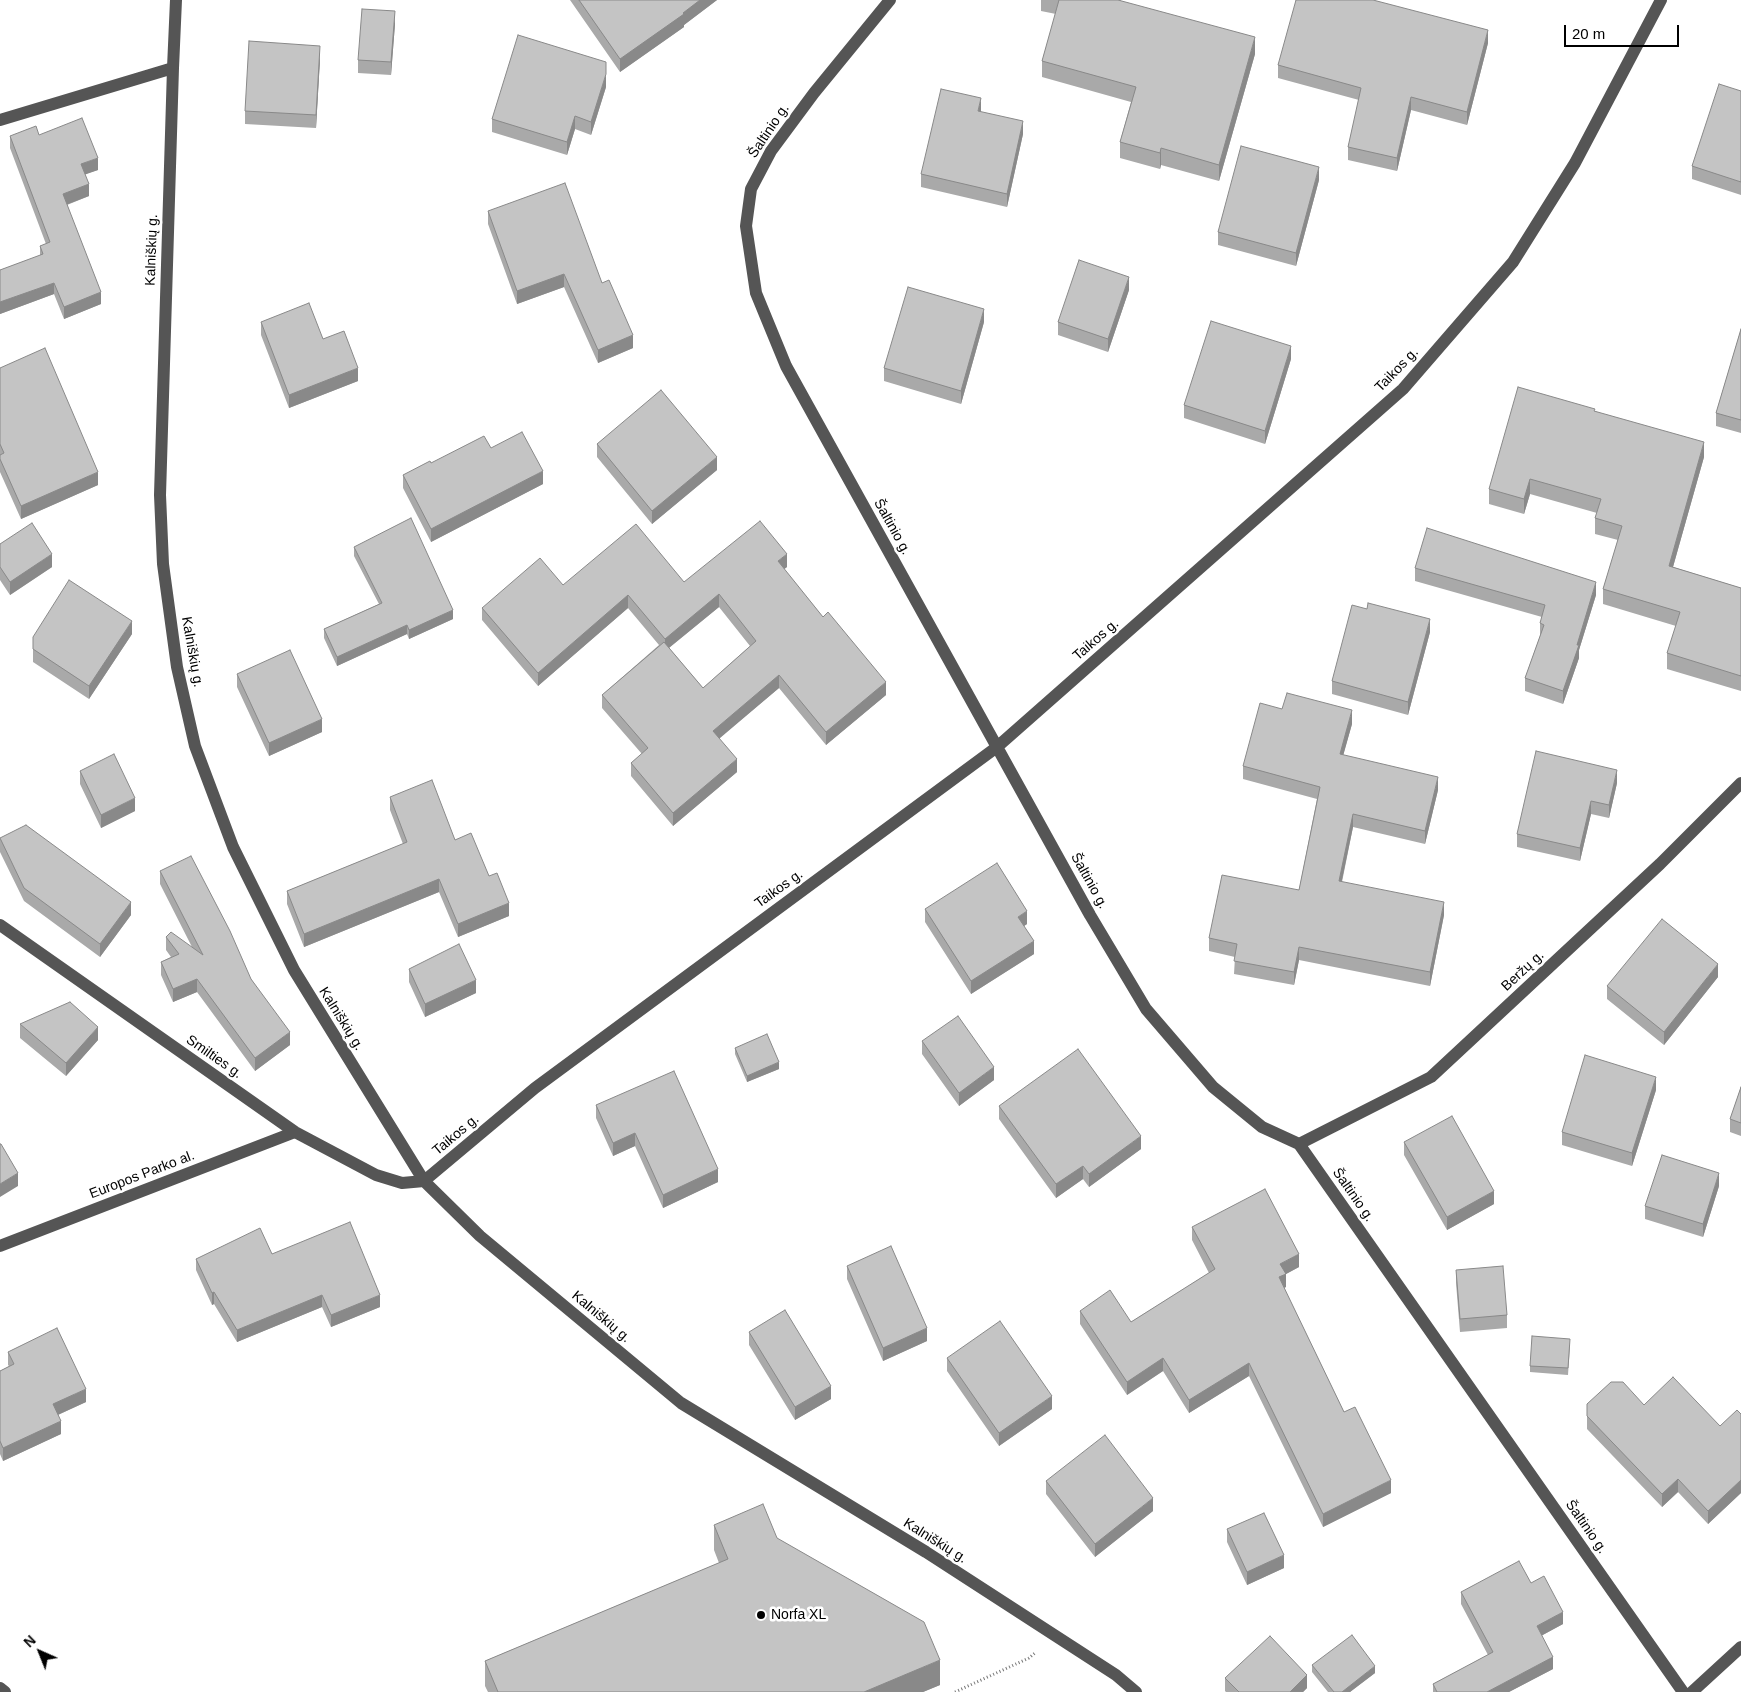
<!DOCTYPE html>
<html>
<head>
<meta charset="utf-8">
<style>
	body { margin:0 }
	#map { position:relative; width:1741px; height:1692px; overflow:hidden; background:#fff; font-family:Helvetica,sans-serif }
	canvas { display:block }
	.north { position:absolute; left:15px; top:1627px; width:50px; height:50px; -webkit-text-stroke:4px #fff; paint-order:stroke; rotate:316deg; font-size:14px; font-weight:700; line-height:20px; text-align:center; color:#000 }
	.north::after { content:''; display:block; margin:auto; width:18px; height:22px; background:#000; clip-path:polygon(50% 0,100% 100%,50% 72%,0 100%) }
	.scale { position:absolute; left:1564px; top:25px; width:115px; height:22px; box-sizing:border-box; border:2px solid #000; border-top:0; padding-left:6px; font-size:15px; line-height:18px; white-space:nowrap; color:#000; -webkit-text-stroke:4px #fff; paint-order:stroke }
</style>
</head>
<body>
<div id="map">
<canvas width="1741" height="1692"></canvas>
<div class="north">N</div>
<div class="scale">20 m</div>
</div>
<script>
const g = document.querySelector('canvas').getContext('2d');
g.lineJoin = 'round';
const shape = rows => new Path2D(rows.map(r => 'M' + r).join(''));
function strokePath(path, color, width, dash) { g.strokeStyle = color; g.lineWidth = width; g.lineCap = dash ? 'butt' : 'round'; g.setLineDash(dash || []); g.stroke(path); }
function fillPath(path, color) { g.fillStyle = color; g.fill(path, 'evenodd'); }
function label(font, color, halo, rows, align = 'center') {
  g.font = font + ' Helvetica,sans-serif'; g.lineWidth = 5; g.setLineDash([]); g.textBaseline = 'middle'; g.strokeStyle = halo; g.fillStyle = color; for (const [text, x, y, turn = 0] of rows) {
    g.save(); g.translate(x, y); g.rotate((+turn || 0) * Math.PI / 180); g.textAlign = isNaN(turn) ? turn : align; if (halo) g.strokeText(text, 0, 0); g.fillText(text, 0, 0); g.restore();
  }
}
strokePath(shape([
	[955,1692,1029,1658,1035,1653]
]), '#777', 3, [1, 2.5]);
strokePath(shape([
	[176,0,173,68,160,495,163,564,177,667,195,746,233,847,294,970,424,1181,480,1236,681,1403,926,1552,1116,1675,1136,1692],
	[890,0,814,93,771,151,751,189,746,226,756,293,786,366,1090,915,1146,1009,1213,1087,1262,1127,1299,1144,1683,1692],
	[0,120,173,68],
	[0,925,295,1132,376,1175,402,1183,424,1181],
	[1299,1144,1431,1077,1660,864,1741,783],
	[424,1181,535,1088,997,747,1403,389,1513,262,1575,163,1661,0],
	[0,1246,295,1132],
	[0,1688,5,1692],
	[1692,1692,1741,1647]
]), '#555', 12);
fillPath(shape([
	[570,0,717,0,684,25,684,27,620,72],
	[1041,0,1121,0,1121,1,1255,54,1219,181,1161,165,1160,169,1120,158,1120,142,1131,102,1042,77,1042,61,1056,14,1041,11],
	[395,24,391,75,358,73,358,60],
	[1488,43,1467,125,1411,110,1397,171,1348,160,1348,147,1359,100,1278,78,1278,65],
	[320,59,316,128,245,124,245,111],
	[606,87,591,135,575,129,567,155,492,132,492,119],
	[1741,91,1741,195,1692,179,1692,166],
	[981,112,1023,134,1007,207,921,187,921,174],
	[39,135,98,170,85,174,89,196,67,205,101,304,64,319,54,294,0,314,0,270,40,256,40,246,46,244,10,148,10,136],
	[1319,180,1296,266,1218,245,1218,232],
	[488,211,602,283,633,348,598,363,564,287,517,304,488,224],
	[1129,290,1108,352,1058,335,1058,322],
	[261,322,323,339,358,381,289,408,261,335],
	[984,322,961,404,884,381,884,368],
	[1741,329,1741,433,1716,426,1716,413],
	[1291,359,1265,444,1184,418,1184,405],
	[0,368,98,485,21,519,0,472],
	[1595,411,1704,457,1673,567,1741,588,1741,691,1667,669,1667,653,1676,626,1603,604,1603,589,1618,540,1595,534,1595,518,1597,513,1530,494,1524,514,1489,504,1489,489],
	[597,444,717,470,652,524,597,457],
	[491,448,543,484,431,542,403,488,403,475,431,463],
	[0,544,52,567,10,595,0,580],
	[354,547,453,619,409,639,407,634,337,666,324,638,324,629,379,604,354,556],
	[787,567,784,569,886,695,826,745,779,688,719,738,737,772,673,826,631,776,631,763,642,754,602,708,602,695,659,645,628,608,538,686,482,620,482,608,563,585,684,582],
	[719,607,750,646,703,688,669,648],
	[1415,568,1596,595,1579,650,1579,658,1563,704,1525,691,1525,678,1540,636,1540,623,1542,617,1415,581],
	[1367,609,1430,632,1408,715,1332,694,1332,681],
	[132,634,89,699,33,662,33,637],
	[237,674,322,732,269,756,237,687],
	[1282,709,1352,724,1343,755,1438,790,1425,844,1353,827,1342,882,1444,915,1430,986,1299,960,1294,985,1234,974,1235,957,1209,951,1209,938,1299,890,1317,799,1243,779,1243,766],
	[80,771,135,811,101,828,80,784],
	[1617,783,1609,818,1591,814,1580,861,1517,847,1517,834],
	[390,797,455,840,489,876,509,916,458,937,439,892,304,947,287,904,287,891,403,844,390,810],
	[0,838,131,915,100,957,24,901,0,852],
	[160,871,251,979,290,1045,255,1071,197,992,173,1002,161,975,161,962,171,957,166,950,166,937,192,947,160,884],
	[925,909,1027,924,1024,926,1034,954,971,994,925,922],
	[409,969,476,993,425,1017,409,982],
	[1718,977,1664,1045,1607,999,1607,986],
	[20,1024,98,1040,66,1076,20,1038],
	[922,1041,994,1080,959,1106,922,1054],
	[735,1048,779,1069,747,1082,735,1054],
	[1741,1087,1741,1136,1730,1132,1730,1119],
	[1656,1090,1632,1166,1562,1145,1562,1132],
	[596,1105,718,1182,663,1208,635,1146,613,1156,596,1118],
	[999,1106,1141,1149,1089,1187,1083,1179,1056,1198,999,1119],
	[1404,1142,1494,1204,1447,1230,1404,1155],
	[1719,1186,1703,1237,1645,1219,1645,1206],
	[1192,1227,1299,1267,1286,1274,1286,1287,1284,1288,1344,1412,1391,1493,1323,1527,1249,1376,1189,1413,1163,1371,1127,1395,1080,1324,1080,1311,1131,1322,1209,1273,1192,1240],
	[272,1254,380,1307,331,1327,322,1307,237,1342,214,1304,212,1305,196,1270,196,1259],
	[847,1266,927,1341,883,1361,847,1279],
	[1456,1270,1507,1315,1507,1328,1460,1332,1456,1283],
	[749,1332,831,1399,795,1420,749,1345],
	[1570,1345,1568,1375,1530,1372,1530,1366],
	[8,1352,86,1402,58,1415,61,1434,3,1461,0,1454,0,1371,9,1366,8,1365],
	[947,1358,1052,1409,999,1446,947,1371],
	[1587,1404,1644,1405,1720,1426,1741,1414,1741,1493,1708,1524,1678,1492,1662,1507,1587,1429],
	[1046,1481,1153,1511,1095,1557,1046,1494],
	[714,1525,777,1538,940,1685,923,1692,488,1692,485,1686,485,1661,719,1563,714,1550],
	[1227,1529,1284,1568,1247,1585,1227,1542],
	[1531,1583,1563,1624,1541,1636,1553,1669,1509,1692,1433,1692,1433,1684,1488,1655,1461,1604,1461,1592],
	[1312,1665,1375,1673,1350,1692,1328,1692,1312,1672],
	[1225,1678,1307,1688,1303,1692,1226,1692,1225,1691]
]), '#a9a9a9');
fillPath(shape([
	[700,0,717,0,684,25,684,27,620,72,620,59],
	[395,11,395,24,391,75,391,62],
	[1488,30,1488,43,1467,125,1467,112],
	[1255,37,1255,54,1219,181,1219,165],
	[320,46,320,59,316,128,316,115],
	[606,74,606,87,591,135,591,122],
	[1411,97,1411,110,1397,171,1397,158],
	[981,98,981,111,978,124,978,111],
	[575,116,575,129,567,155,567,142],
	[1023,121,1023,134,1007,207,1007,194],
	[1161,148,1161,165,1160,169,1160,153],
	[98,158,98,170,81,176,81,164],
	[1319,167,1319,180,1296,266,1296,253],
	[89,184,89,196,63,206,63,194],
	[564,274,564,287,517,304,517,291],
	[1129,277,1129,290,1108,352,1108,339],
	[54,283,54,294,0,314,0,302],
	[101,292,101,304,64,319,64,307],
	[984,309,984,322,961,404,961,391],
	[633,335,633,348,598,363,598,350],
	[1291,346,1291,359,1265,444,1265,431],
	[358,368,358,381,289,408,289,395],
	[1704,442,1704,457,1669,581,1669,566],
	[717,457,717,470,652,524,652,511],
	[543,471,543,484,431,542,431,529],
	[98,472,98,485,21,519,21,506],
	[1530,479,1530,494,1524,514,1524,499],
	[52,554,52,567,10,595,10,582],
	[787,554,787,567,778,574,778,561],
	[1596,582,1596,595,1579,650,1579,658,1563,704,1563,691],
	[719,594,719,607,665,651,665,639],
	[628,595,628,608,538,686,538,673],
	[453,610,453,619,409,639,409,630],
	[1430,619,1430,632,1408,715,1408,702],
	[132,621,132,634,89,699,89,686],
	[407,625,407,634,337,666,337,657],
	[779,675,779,688,713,744,713,731],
	[886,682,886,695,826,745,826,732],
	[1352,710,1352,724,1340,767,1340,754],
	[322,719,322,732,269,756,269,743],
	[737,759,737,772,673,826,673,813],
	[1617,770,1617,783,1609,818,1609,805],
	[1438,777,1438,790,1425,844,1425,831],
	[135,798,135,811,101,828,101,815],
	[1591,801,1591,814,1580,861,1580,848],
	[1353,814,1353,827,1339,894,1339,881],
	[439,879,439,892,304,947,304,934],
	[131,902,131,915,100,957,100,944],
	[1444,902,1444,915,1430,986,1430,972],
	[509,903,509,916,458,937,458,924],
	[1027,911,1027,924,1018,930,1018,917],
	[1034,941,1034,954,971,994,971,981],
	[1299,947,1299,960,1294,985,1294,972],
	[1718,964,1718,977,1664,1045,1664,1032],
	[197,979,197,992,173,1002,173,989],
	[476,980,476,993,425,1017,425,1004],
	[98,1027,98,1040,66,1076,66,1063],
	[290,1032,290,1045,255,1071,255,1058],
	[779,1062,779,1069,747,1082,747,1076],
	[994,1067,994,1080,959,1106,959,1093],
	[1656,1077,1656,1090,1632,1166,1632,1153],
	[635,1133,635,1146,613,1156,613,1143],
	[1141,1136,1141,1149,1089,1187,1089,1174],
	[1083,1166,1083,1179,1056,1198,1056,1184],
	[718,1169,718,1182,663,1208,663,1195],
	[18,1173,18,1186,0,1197,0,1184],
	[1719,1173,1719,1186,1703,1237,1703,1224],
	[1494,1191,1494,1204,1447,1230,1447,1217],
	[1299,1254,1299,1267,1286,1274,1286,1287,1279,1290,1280,1264],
	[214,1292,214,1304,212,1305,212,1293],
	[322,1295,322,1307,237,1342,237,1330],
	[380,1295,380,1307,331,1327,331,1315],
	[927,1328,927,1341,883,1361,883,1348],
	[1163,1358,1163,1371,1127,1395,1127,1382],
	[1249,1363,1249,1376,1189,1413,1189,1400],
	[831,1386,831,1399,795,1420,795,1407],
	[86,1389,86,1402,53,1417,53,1404],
	[1052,1396,1052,1409,999,1446,999,1433],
	[61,1421,61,1434,3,1461,3,1448],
	[1678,1479,1678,1492,1662,1507,1662,1494],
	[1391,1480,1391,1493,1323,1527,1323,1514],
	[1741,1480,1741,1493,1708,1524,1708,1511],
	[1153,1498,1153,1511,1095,1557,1095,1544],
	[1284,1555,1284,1568,1247,1585,1247,1572],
	[1563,1612,1563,1624,1537,1638,1537,1626],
	[1553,1657,1553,1669,1509,1692,1487,1692],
	[940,1660,940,1685,923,1692,864,1692],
	[1375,1666,1375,1673,1350,1692,1342,1692],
	[1307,1675,1307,1688,1303,1692,1290,1692]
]), '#898989');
const building = shape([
	[579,0,700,0,683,13,684,14,620,59,579,0],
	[1059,0,1118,0,1255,37,1219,165,1161,148,1160,153,1120,142,1136,87,1042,61,1059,0],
	[1296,0,1373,0,1488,30,1467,112,1411,97,1397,158,1348,147,1361,88,1278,65,1296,0],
	[362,9,395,11,391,62,358,60,362,9],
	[518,35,606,62,606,74,591,122,575,116,567,142,492,119,518,35],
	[249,41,320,46,316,115,245,111,249,41],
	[1719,84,1741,91,1741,182,1692,166,1719,84],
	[941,89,981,98,978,111,1023,121,1007,194,921,174,941,89],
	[82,118,98,158,81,164,89,184,63,194,101,292,64,307,54,283,0,302,0,270,43,254,40,246,50,242,10,136,36,126,39,135,82,118],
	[1241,146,1319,167,1296,253,1218,232,1241,146],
	[565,183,602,283,609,280,633,335,598,350,564,274,517,291,488,211,565,183],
	[1079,260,1129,277,1108,339,1058,322,1079,260],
	[908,287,984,309,961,391,884,368,908,287],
	[309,303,323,339,344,331,358,368,289,395,261,322,309,303],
	[1211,321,1291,346,1265,431,1184,405,1211,321],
	[1741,329,1741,420,1716,413,1741,329],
	[45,348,98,472,21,506,0,459,0,455,4,453,0,444,0,368,45,348],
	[1518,387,1595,409,1594,411,1704,442,1669,566,1741,588,1741,676,1667,653,1680,612,1603,589,1622,526,1595,518,1601,499,1530,479,1524,499,1489,489,1518,387],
	[661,390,717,457,652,511,597,444,661,390],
	[522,432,543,471,431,529,403,475,430,461,431,463,484,436,491,448,522,432],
	[411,518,453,610,409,630,407,625,337,657,324,629,382,603,354,547,411,518],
	[760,521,787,554,778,561,823,617,828,612,886,682,826,732,779,675,713,731,737,759,673,813,631,763,648,748,602,695,664,642,703,688,756,641,719,594,665,639,628,595,538,673,482,608,540,558,563,585,636,524,684,582,760,521],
	[32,523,52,554,10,582,0,567,0,544,32,523],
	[1427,528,1596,582,1577,645,1579,645,1563,691,1525,678,1544,625,1540,623,1545,605,1415,568,1427,528],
	[69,580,132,621,89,686,33,649,33,637,69,580],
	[1368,603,1430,619,1408,702,1332,681,1352,605,1367,609,1368,603],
	[290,650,322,719,269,743,237,674,290,650],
	[1287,693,1352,710,1340,754,1438,777,1425,831,1353,814,1339,881,1444,902,1430,972,1299,947,1294,972,1234,961,1237,944,1209,938,1222,875,1299,890,1320,787,1243,766,1260,703,1282,709,1287,693],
	[1536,751,1617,770,1609,805,1591,801,1580,848,1517,834,1536,751],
	[114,754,135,798,101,815,80,771,114,754],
	[432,780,455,840,471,833,489,876,497,873,509,903,458,924,439,879,304,934,287,891,407,842,390,797,432,780],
	[26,825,131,902,100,944,24,888,0,838,26,825],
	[191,856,230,931,251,979,290,1032,255,1058,197,979,173,989,161,962,179,954,166,937,171,932,203,955,160,871,191,856],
	[997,863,1027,911,1018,917,1034,941,971,981,925,909,997,863],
	[1662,919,1718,964,1664,1032,1607,986,1662,919],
	[459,944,476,980,425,1004,409,969,459,944],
	[70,1002,98,1027,66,1063,20,1024,70,1002],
	[958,1016,994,1067,959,1093,922,1041,958,1016],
	[767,1034,779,1062,747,1076,735,1048,767,1034],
	[1078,1049,1141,1136,1089,1174,1083,1166,1056,1184,999,1106,1078,1049],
	[1585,1055,1656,1077,1632,1153,1562,1132,1585,1055],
	[674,1071,718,1169,663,1195,635,1133,613,1143,596,1105,674,1071],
	[1741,1087,1741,1123,1730,1119,1741,1087],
	[1452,1116,1494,1191,1447,1217,1404,1142,1452,1116],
	[0,1144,1,1144,18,1173,0,1184,0,1144],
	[1662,1155,1719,1173,1703,1224,1645,1206,1662,1155],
	[1265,1189,1299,1254,1280,1264,1286,1274,1279,1277,1344,1412,1355,1407,1391,1480,1323,1514,1249,1363,1189,1400,1163,1358,1127,1382,1080,1311,1110,1290,1131,1322,1215,1269,1192,1227,1265,1189],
	[350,1222,380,1295,331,1315,322,1295,237,1330,214,1292,212,1293,196,1259,260,1228,272,1254,350,1222],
	[891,1246,927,1328,883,1348,847,1266,891,1246],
	[1503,1266,1507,1315,1460,1319,1456,1270,1503,1266],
	[785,1310,831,1386,795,1407,749,1332,785,1310],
	[1000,1321,1052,1396,999,1433,947,1358,1000,1321],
	[57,1328,86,1389,53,1404,61,1421,3,1448,0,1441,0,1371,14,1364,8,1352,57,1328],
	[1532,1336,1570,1339,1568,1368,1530,1366,1532,1336],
	[1673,1377,1720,1426,1737,1410,1741,1414,1741,1480,1708,1511,1678,1479,1662,1494,1587,1416,1587,1404,1611,1382,1623,1382,1644,1405,1673,1377],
	[1105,1435,1153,1498,1095,1544,1046,1481,1105,1435],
	[763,1504,777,1538,924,1622,940,1660,864,1692,498,1692,485,1661,728,1559,714,1525,763,1504],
	[1264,1513,1284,1555,1247,1572,1227,1529,1264,1513],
	[1519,1561,1531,1583,1544,1576,1563,1612,1537,1626,1553,1657,1487,1692,1437,1692,1433,1684,1493,1652,1461,1592,1519,1561],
	[1352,1635,1375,1666,1342,1692,1334,1692,1312,1665,1352,1635],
	[1270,1636,1307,1675,1290,1692,1239,1692,1225,1678,1270,1636]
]);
fillPath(building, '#c4c4c4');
strokePath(building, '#898989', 1);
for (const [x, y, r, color] of [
	[761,1615,5,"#000"]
]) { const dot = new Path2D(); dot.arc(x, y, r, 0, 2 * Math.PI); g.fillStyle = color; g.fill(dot); strokePath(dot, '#fff', 2); }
label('14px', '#000', '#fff', [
	["Šaltinio g.",769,131,-56],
	["Kalniškių g.",152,250,-88],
	["Taikos g.",1397,370,-46],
	["Šaltinio g.",892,527,61],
	["Taikos g.",1096,640,-41],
	["Kalniškių g.",192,652,80],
	["Šaltinio g.",1089,881,61],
	["Taikos g.",779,889,-36],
	["Beržų g.",1523,971,-43],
	["Kalniškių g.",341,1019,58],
	["Smilties g.",214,1057,35],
	["Taikos g.",456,1135,-40],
	["Europos Parko al.",142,1175,-21],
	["Šaltinio g.",1353,1195,55],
	["Kalniškių g.",601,1317,40],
	["Šaltinio g.",1586,1527,55],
	["Kalniškių g.",935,1541,32]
]);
label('14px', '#000', '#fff', [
	["Norfa XL",771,1615]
], 'left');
</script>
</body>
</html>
